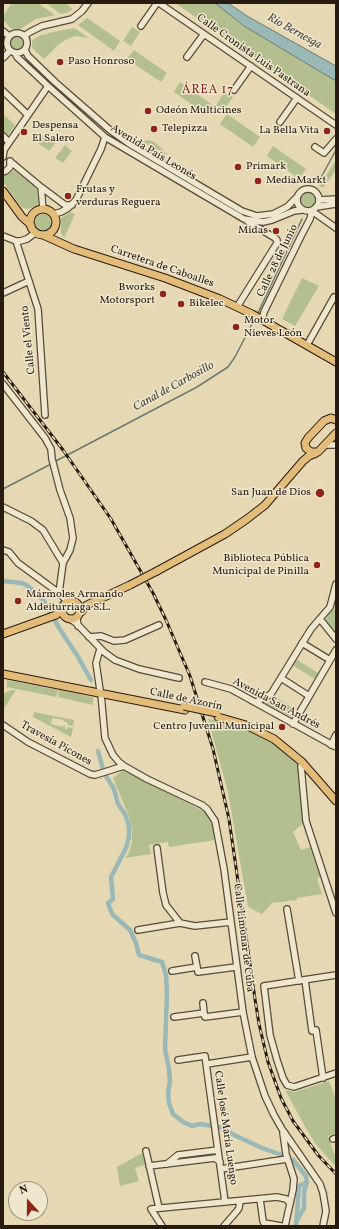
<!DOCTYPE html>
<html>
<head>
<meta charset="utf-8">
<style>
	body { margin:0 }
	#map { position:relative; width:339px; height:1229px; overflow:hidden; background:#e7d8b4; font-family:Vollkorn,serif }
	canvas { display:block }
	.frame { position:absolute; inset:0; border:4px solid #281c11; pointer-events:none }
	.north { position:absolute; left:8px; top:1181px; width:40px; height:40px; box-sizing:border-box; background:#efe6ce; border:1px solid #9f9582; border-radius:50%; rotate:339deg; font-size:11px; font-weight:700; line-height:16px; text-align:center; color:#281c11 }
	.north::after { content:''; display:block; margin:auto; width:14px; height:18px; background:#8f2418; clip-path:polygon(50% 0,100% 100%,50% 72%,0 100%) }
</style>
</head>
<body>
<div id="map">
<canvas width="339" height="1229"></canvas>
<div class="frame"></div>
<div class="north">N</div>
</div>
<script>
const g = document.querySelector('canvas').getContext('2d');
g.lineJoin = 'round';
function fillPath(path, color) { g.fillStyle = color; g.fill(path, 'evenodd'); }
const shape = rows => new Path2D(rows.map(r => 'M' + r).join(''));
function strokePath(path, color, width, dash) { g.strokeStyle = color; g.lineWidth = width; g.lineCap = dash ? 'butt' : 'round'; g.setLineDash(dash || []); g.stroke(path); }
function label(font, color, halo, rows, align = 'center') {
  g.font = font + ' Vollkorn,serif'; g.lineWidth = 3; g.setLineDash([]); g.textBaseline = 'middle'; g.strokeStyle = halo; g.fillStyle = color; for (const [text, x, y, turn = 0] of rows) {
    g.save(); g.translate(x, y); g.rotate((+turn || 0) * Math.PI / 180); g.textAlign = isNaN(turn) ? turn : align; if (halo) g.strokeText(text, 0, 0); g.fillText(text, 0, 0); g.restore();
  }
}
fillPath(shape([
	[12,3,38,3,55,15,36,19,20,29,12,29,3,20,3,16],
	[46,3,65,3,73,9,69,12,61,14],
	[175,3,215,3,244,26,336,81,336,114],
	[87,18,120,41,114,51,78,25],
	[132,27,140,32,131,46,123,41],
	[74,28,89,38,76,36,67,39,59,44,44,59,32,48,32,41,39,36,53,32],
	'9 43a8 8 0 1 1 16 0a8 8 0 1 1-16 0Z',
	[134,50,167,73,161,82,127,59],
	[27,58,97,124,95,126,25,61],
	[180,82,214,106,207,115,174,92],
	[225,91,233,97,224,110,216,105],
	[3,114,15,125,8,136,3,131],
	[227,114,260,137,253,147,220,124],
	[47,132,57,141,49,151,38,143],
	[146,140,152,141,157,144,168,155,161,153,161,151,157,149,156,150,143,142],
	[65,145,72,151,63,163,55,158],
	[273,146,306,169,299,179,267,156],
	[336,160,336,170,323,188,319,186],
	[14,170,34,186,37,190,38,204,36,206,28,209,23,208,18,203,3,182,3,176,9,174],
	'299 200a9 9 0 1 1 18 0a9 9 0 1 1-18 0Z',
	'33 222a10 10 0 1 1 20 0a10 10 0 1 1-20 0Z',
	[70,212,75,214,64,238,61,233,61,218],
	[302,278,319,286,295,326,282,319],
	[330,610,336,610,336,628,333,631,326,620],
	[296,659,318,673,315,679,292,665],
	[7,680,58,690,56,697,7,687],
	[12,690,16,690,3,710,3,694],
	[59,690,93,697,93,705,58,697],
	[274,696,296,710,291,717,262,702],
	[34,712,74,720,73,726,68,725,67,722,64,722,64,720,52,718,51,724,63,727,63,726,65,726,65,729,67,729,68,727,73,728,71,737,33,717],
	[208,719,233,724,259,735,283,750,301,766,306,821,293,832,301,850,310,847,320,877,317,878,322,894,297,898,297,900,272,903,262,914,248,907,228,792],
	[123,770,203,811,209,817,212,824,216,840,169,847,168,842,149,845,151,854,125,858,129,853,132,841,132,828,128,814,113,778],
	[329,1081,335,1097,336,1097,336,1133,328,1136,336,1158,336,1167,315,1143,307,1130,285,1090,295,1092],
	[142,1153,145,1165,135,1168,139,1181,120,1186,117,1167]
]), '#b3bf8f');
const water = shape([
	[215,3,228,3,247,16,336,66,336,81,244,26,215,3]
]);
fillPath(water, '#9ab8b6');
strokePath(water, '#6c7a74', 1);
strokePath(shape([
	[318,183,336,150],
	[257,315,302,219],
	[54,462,197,387,228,367,235,357,255,318],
	[3,489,51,464]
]), '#6c7a74', 1.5);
strokePath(shape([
	[3,581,22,583,28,586,43,600,61,631,77,655,91,680],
	[98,751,103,769],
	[106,776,114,789,118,804,125,814,129,826,129,837,126,848,111,877,113,899,108,903,112,914,130,930,136,943,139,955,162,962,166,975,167,993,165,1049,169,1069,170,1082,168,1092,169,1103,173,1114,183,1122,192,1126,200,1124,224,1128,232,1134,262,1148,282,1155],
	[293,1160,306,1176,307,1182,299,1186,296,1226],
	[297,1220,304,1208,304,1192,307,1182]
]), '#9ab8b6', 4.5);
const minor = shape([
	[159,3,336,125],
	[141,26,157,3],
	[3,31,9,36],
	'7 43a10 10 0 1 1 20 0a10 10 0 1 1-20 0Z',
	[24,36,30,32,42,26,72,19,82,11,88,3],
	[25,50,28,56,55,82,110,130,131,145,242,211,257,216,273,214,287,207,296,198],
	[15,53,17,57,48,86,105,137,244,219,263,222,272,220,294,211,302,210],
	[187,57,204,34],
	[3,58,10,51],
	[234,90,251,66],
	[3,91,28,115],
	[280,122,297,98],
	[3,136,9,142],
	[315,147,324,153,336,139],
	[3,157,4,150,48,86],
	[11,162,41,187,43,209],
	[3,172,6,171,10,167,10,161],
	[41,187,65,205,72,205],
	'297 200a11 11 0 1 1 22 0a11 11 0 1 1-22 0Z',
	[319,200,336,199],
	[316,207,336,204],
	[54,214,61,212,68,208,76,200,101,149,105,137],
	[3,236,16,241,20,241,27,239,35,233],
	[16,241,38,309,45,415],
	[3,293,29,281],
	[237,307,277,243,277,240,275,238,247,221],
	[262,320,264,312,301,236,310,219,312,211,336,228],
	[307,345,334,297,336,298],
	[3,384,45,438,51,449,52,459,60,490,70,518,73,538,70,550,63,563,59,593],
	[325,445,336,445],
	[3,507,31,521,43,530,63,563],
	[3,550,9,552,18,563,59,593,65,599,69,601],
	[70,619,76,623,104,652,115,660,139,669,179,678],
	[320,619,336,639],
	[78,626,77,619,79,615],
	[89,637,101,636,114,641,125,640,159,625],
	[302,643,330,660],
	[100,649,96,663,100,690],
	[281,678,309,696],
	[205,682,231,689,336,747],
	[101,694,105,738,113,755,119,762,124,766,147,779,202,805,207,809,215,821,224,869,243,1012,252,1057,265,1096,274,1115,282,1129,320,1184,323,1193,326,1211,323,1226],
	[256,702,271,694,311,629,330,607,336,584],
	[293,724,336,650],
	[3,725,28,742,90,774,95,775,124,766],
	[331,745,336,735],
	[302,762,301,766,306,821,336,913],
	[157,848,163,893,166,905,180,923],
	[287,909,299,981],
	[138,930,180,923,195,926,231,922],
	[195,956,197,967],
	[172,971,197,967,198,972,236,967],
	[336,975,264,986,270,1035,277,1060,283,1078,287,1085,294,1087,336,1073],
	[305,980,312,1031,316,1030,323,1078],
	[203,1003,204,1013],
	[174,1017,204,1013,205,1017,243,1012],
	[178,1060,205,1056,225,1202],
	[207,1064,252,1057],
	[283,1133,286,1154,294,1179,293,1190,285,1226],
	[333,1139,336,1138],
	[146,1151,159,1208],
	[167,1164,178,1155,218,1150],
	[149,1166,215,1158,220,1162],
	[221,1169,287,1159],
	[260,1199,263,1221,264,1223,281,1226],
	[162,1226,151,1209,277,1197,286,1199,290,1203],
	[224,1226,237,1211,239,1208,240,1201]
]);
const major = shape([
	[3,191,22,217,31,225],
	'30 222a13 13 0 1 1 26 0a13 13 0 1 1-26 0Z',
	[43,235,74,249,165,278,220,299,252,314,336,362],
	[336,420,331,418,324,421,308,438,305,443,306,448,311,452,318,452,336,433],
	[157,571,225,534,247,519,265,505,303,461,309,456,316,453],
	'62 610a9 9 0 1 1 18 0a9 9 0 1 1-18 0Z',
	[81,612,87,605,130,585],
	[3,634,56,615,62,609],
	[3,674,185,710],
	[218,717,246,725,274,739,302,762,336,801]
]);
strokePath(minor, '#584b3a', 8);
strokePath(major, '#281c11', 9);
strokePath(minor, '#efe6ce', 5.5);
strokePath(major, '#e4bc7a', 7);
const rail = shape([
	[3,372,63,450,111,519,153,593,166,620,190,676,213,749,229,819,255,999,259,1024,268,1062,281,1098,293,1121,318,1155,336,1174]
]);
strokePath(rail, '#281c11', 3);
strokePath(rail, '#efe6ce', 1.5, [4.5]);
const majorBridge = shape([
	[130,585,157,571],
	[184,706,217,713]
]);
strokePath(majorBridge, '#281c11', 9, []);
strokePath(majorBridge, '#e4bc7a', 7);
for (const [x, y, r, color] of [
	[60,62,4,"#8f2418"],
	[148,111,4,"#8f2418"],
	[154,129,4,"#8f2418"],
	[327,131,4,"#8f2418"],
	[24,132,4,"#8f2418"],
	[238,167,4,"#8f2418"],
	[258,181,4,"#8f2418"],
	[68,196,4,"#8f2418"],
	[276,231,4,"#8f2418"],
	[163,294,4,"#8f2418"],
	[181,304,4,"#8f2418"],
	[236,327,4,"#8f2418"],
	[320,493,5,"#8f2418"],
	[317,565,4,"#8f2418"],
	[18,601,4,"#8f2418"],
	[282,727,4,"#8f2418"]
]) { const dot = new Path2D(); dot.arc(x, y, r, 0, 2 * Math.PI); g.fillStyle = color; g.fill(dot); strokePath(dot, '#efe6ce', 1.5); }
label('11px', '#281c11', '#efe6ce', [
	["Calle Cronista Luis Pastrana",253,56,35],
	["Avenida País Leonés",153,153,31],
	["Calle 28 de Junio",278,261,-64],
	["Carretera de Caboalles",162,267,19],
	["Calle el Viento",29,340,-96],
	["Calle de Azorín",186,700,12],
	["Avenida San Andrés",276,704,28],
	["Travesía Picones",56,744,29],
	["Calle Limonar de Cuba",243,938,83],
	["Calle José María Luengo",225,1128,82]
]);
label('11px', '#281c11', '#efe6ce', [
	["Paso Honroso",68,62],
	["Odeón Multicines",156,111],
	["Despensa",32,126],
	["El Salero",32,139],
	["Telepizza",162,129],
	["La Bella Vita",319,131,"right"],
	["Primark",246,167],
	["MediaMarkt",266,181],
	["Frutas y",76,190],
	["verduras Reguera",76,203],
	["Midas",268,231,"right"],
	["Bworks",155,288,"right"],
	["Motorsport",155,301,"right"],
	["Bikelec",189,304],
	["Motor",244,321],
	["Nieves León",244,334],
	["San Juan de Dios",311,493,"right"],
	["Biblioteca Pública",309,559,"right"],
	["Municipal de Pinilla",309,572,"right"],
	["Mármoles Armando",26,595],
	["Aldeiturriaga S.L.",26,608],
	["Centro Juvenil Municipal",274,727,"right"]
], 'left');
label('italic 12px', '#4a4b43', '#efe6ce', [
	["Río Bernesga",294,32,29],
	["Canal de Carbosillo",174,387,-29]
]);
g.letterSpacing = '1px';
label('12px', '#7a1f14', '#efe6ce', [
	["ÁREA 17",208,91]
]);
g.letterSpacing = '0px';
</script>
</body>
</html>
